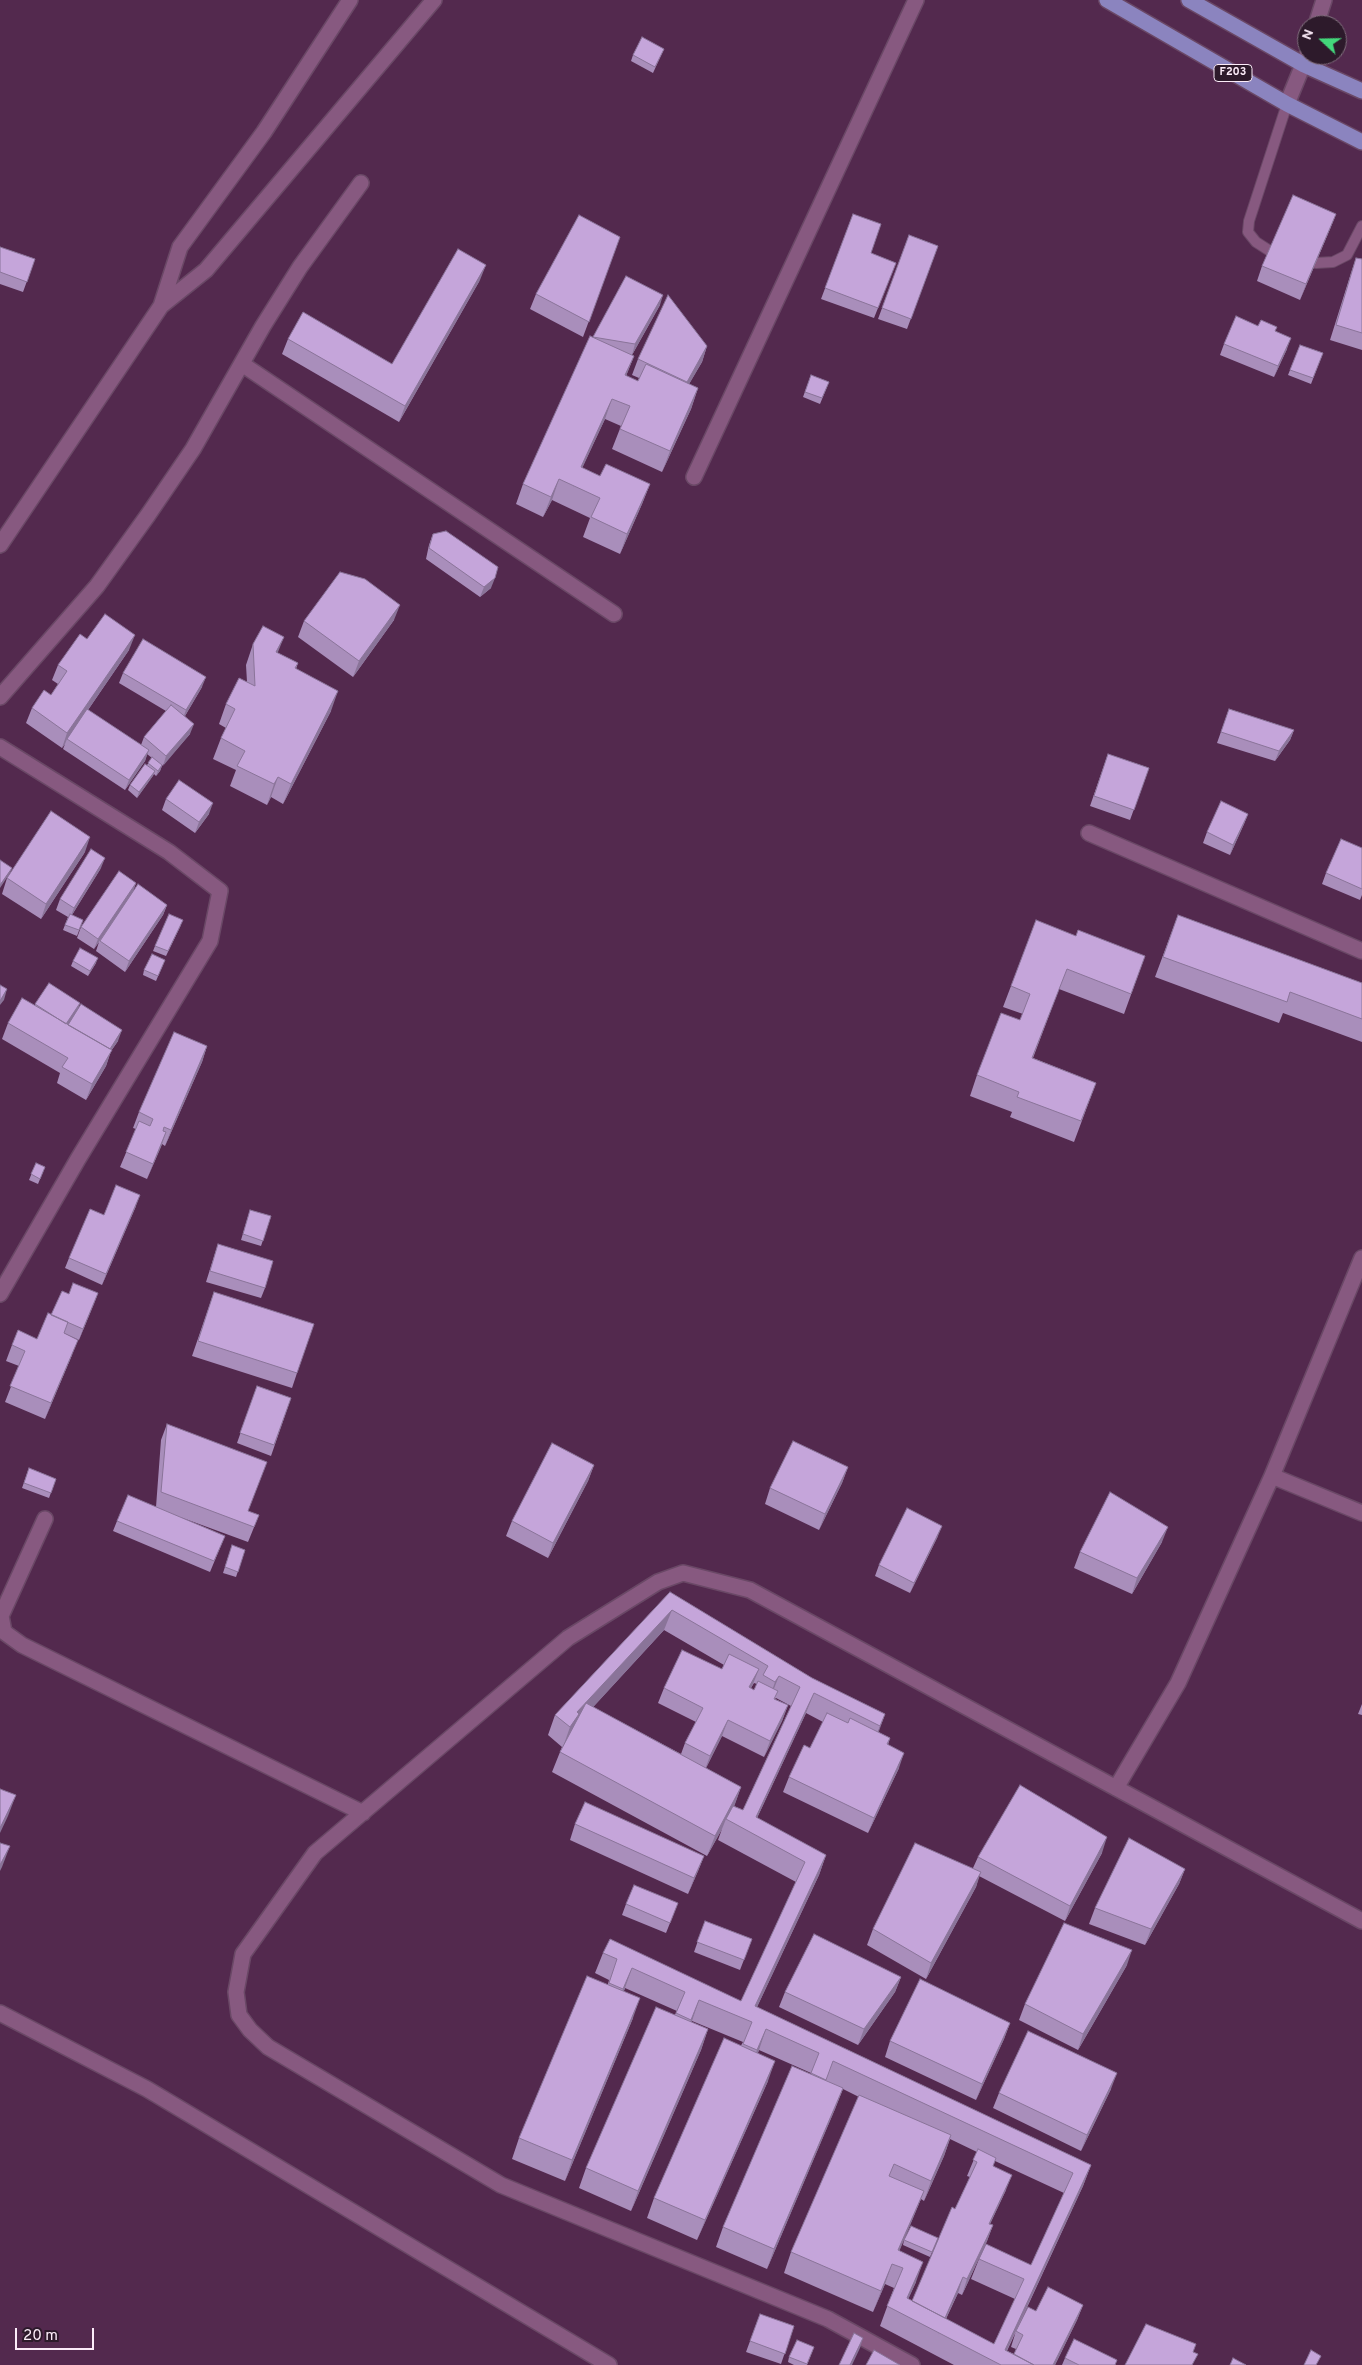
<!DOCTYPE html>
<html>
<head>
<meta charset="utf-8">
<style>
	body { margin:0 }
	#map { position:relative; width:1362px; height:2365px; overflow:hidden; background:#53294e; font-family:Overpass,sans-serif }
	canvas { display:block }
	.north { position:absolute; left:1297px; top:15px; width:50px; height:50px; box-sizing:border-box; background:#2d1a2b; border:1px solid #806e7d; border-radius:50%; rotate:291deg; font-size:14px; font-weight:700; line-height:20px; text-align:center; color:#fcecf9 }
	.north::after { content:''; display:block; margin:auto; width:18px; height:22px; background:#43d77b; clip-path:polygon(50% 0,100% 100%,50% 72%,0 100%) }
	.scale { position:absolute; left:15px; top:2328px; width:79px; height:22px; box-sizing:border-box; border:2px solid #fcecf9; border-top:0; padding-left:6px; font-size:15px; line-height:18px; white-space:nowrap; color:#fcecf9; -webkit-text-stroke:4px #2d1a2b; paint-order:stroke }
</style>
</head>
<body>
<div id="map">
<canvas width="1362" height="2365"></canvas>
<div class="north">N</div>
<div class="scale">20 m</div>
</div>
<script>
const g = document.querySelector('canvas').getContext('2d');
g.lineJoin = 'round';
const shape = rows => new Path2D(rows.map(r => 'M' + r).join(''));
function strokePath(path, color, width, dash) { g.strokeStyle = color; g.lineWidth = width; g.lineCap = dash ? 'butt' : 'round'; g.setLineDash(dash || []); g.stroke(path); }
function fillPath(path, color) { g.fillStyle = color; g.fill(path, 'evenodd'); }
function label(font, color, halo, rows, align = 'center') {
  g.font = font + ' Overpass,sans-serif'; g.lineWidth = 5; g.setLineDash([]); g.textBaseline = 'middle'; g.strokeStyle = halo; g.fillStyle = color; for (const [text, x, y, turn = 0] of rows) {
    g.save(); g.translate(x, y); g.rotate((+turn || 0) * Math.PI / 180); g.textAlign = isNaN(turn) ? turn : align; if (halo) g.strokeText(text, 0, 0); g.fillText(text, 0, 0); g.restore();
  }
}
const lane = shape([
	[1270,251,1256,242,1248,232,1249,221,1287,104],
	[1316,263,1333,262,1347,255,1362,226]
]);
const street = shape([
	[1316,25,1324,0],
	[1287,104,1307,55],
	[161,306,206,270,434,0],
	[242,364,614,614],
	[694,477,916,0],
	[0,545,161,306,180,247,264,132,350,0],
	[0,697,97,586,148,515,193,449,263,326,300,267,361,183],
	[0,747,169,852,220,891,210,941,78,1159,0,1294],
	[1089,833,1362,951],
	[1272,1476,1362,1513],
	[45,1519,1,1616,4,1632,22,1645,363,1813],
	[1116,1788,1178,1683,1272,1476,1362,1258],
	[0,2013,147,2089,609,2365],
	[912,2365,828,2319,501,2185,268,2047,250,2030,239,2015,236,1992,243,1954,315,1853,568,1638,658,1582,683,1573,750,1590,1362,1921]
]);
const primary = shape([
	[1107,0,1287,104,1362,142],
	[1189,0,1304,65,1362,91]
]);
strokePath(lane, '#6a4866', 12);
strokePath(street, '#6a4866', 18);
strokePath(primary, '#6a4866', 18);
strokePath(lane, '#875980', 10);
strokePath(street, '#875980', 15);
strokePath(primary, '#8b84bf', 15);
fillPath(shape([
	[664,49,653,73,631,61,633,55],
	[853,214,871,253,896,263,874,318,821,299],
	[1336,214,1330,229,1300,300,1257,281,1262,266],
	[909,235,938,246,907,329,878,319],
	[620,237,583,337,530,309,536,294],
	[0,247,35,259,23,292,0,284],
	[1356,258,1362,259,1362,350,1330,340,1351,273],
	[626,276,660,305,632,355,634,356,626,376,638,381,639,378,632,375,638,359,707,346,702,362,689,384,698,388,691,409,662,472,612,449,621,426,605,419,582,468,600,476,650,484,642,504,620,554,583,537,590,518,552,500,543,517,516,504,523,484,593,338],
	[480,280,399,422,282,354,288,339,392,364],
	[1258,326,1287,349,1274,377,1220,355,1224,344],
	[1300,345,1323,353,1311,384,1288,375],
	[811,375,829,382,820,404,803,397],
	[433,534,491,588,480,597,426,559,429,545],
	[394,620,353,677,298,637,304,621],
	[87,639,129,650,88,710,141,745,144,737,166,711,119,683,123,673,202,687,185,716,190,734,162,766,160,771,156,776,154,774,137,798,128,790,130,785,147,765,152,758,147,754,145,761,125,790,63,749,65,744,62,748,26,723,32,708,51,695,58,684,52,680,58,665],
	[253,644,278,653,298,663,296,669,331,711,283,804,271,797,267,805,230,786,236,770,213,759,221,738,226,728,219,724,226,704,247,682,246,665],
	[1229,709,1294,730,1290,740,1275,761,1217,743],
	[1108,754,1149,768,1130,820,1090,806],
	[166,799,209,814,195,833,162,810],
	[1248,814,1244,824,1230,855,1203,843,1207,832],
	[1362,848,1362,895,1360,900,1322,884,1326,873],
	[85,852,41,919,2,894,7,878],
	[101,868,72,915,83,920,77,936,63,930,68,917,56,910,60,899],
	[136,883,133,891,167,905,163,915,125,972,96,951,99,942,94,949,77,938,81,927],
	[1178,915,1362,983,1362,1042,1283,1013,1279,1023,1155,977],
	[181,925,166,956,153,951,155,946],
	[1076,936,1145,956,1124,1014,1059,989,1033,1058,1096,1083,1074,1142,1010,1117,1012,1112,970,1096,977,1075,1020,1020,1023,1014,1003,1007,1011,986],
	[165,960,156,981,143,975,144,970],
	[73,961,96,963,88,976,71,966],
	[80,1003,77,1011,118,1041,111,1051,106,1066,86,1100,57,1083,60,1073,2,1039,8,1023,35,1005,35,1004],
	[207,1046,202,1062,165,1146,162,1144,147,1179,120,1167,136,1129,133,1128,139,1112],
	[36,1163,45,1167,38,1184,29,1180],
	[136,1206,102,1285,65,1268,69,1258,104,1215],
	[250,1210,271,1216,261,1246,241,1240],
	[218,1244,265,1288,261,1298,206,1282],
	[214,1292,297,1373,292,1388,192,1356],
	[98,1293,79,1340,64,1333,72,1355,45,1419,5,1402,19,1366,6,1361,12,1345,37,1339,51,1315],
	[257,1386,291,1398,271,1456,237,1443],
	[167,1424,248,1511,259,1515,248,1542,180,1517,225,1536,210,1572,113,1531,117,1521,156,1507,161,1440],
	[594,1465,588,1481,548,1558,506,1536,512,1521],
	[848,1467,842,1483,819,1530,765,1504,770,1488],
	[29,1468,56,1479,49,1498,22,1488],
	[938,1536,910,1593,875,1576,879,1565],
	[1162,1542,1132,1594,1074,1568,1080,1552],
	[232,1545,245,1550,236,1577,223,1573],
	[670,1592,812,1678,885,1714,878,1732,890,1738,888,1745,899,1768,868,1833,783,1792,789,1777,810,1748,823,1722,806,1713,757,1818,826,1855,819,1875,757,2007,1091,2165,1083,2186,1007,2351,1014,2354,1016,2349,1011,2347,1016,2331,1036,2311,1083,2305,1077,2320,1055,2365,954,2365,880,2326,894,2288,885,2284,873,2312,784,2273,791,2252,859,2097,843,2089,835,2109,767,2269,716,2247,723,2227,811,2073,759,2050,758,2053,768,2081,697,2240,647,2218,654,2198,743,2042,692,2021,691,2022,708,2029,701,2050,631,2211,579,2188,586,2168,677,2011,625,1988,624,1991,633,2018,565,2181,512,2159,519,2138,608,1984,609,1980,595,1973,603,1953,741,2001,796,1882,718,1840,722,1829,707,1856,552,1772,562,1747,548,1735,555,1715],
	[664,1630,724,1665,722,1669,664,1688,658,1703,696,1722,685,1743,681,1754,593,1707],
	[754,1683,757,1684,754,1690,751,1688],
	[776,1698,791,1706,743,1810,734,1806,741,1787,706,1768,722,1736,764,1757,782,1721,788,1705,775,1699],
	[950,2139,977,2152,967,2176,970,2177,912,2301,908,2299,916,2282,899,2251,921,2199,924,2201,944,2156],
	[995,2161,1064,2193,1031,2265,979,2259,971,2279,1015,2299,994,2344,946,2319,958,2293,962,2295,987,2241,993,2225,990,2224,1006,2190,993,2166],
	[1362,1704,1362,1715,1358,1714],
	[575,1824,704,1856,698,1871,688,1894,570,1840],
	[1102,1853,1065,1921,979,1876,976,1887,926,1979,867,1945,873,1929,973,1868,978,1857],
	[1185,1869,1179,1884,1145,1945,1089,1924,1095,1908],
	[626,1904,674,1913,666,1933,622,1915],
	[705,1921,752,1939,740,1970,694,1952],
	[1127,1965,1078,2050,1019,2020,1025,2004],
	[901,1977,895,1992,858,2045,779,2007,785,1992],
	[1010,2023,1004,2039,976,2100,885,2057,890,2041],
	[1111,2089,1081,2151,993,2108,999,2093],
	[904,2240,936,2243,930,2257,903,2245],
	[760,2314,794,2326,781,2364,746,2352],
	[814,2347,807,2365,794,2365,788,2362,789,2357],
	[1065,2358,1117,2360,1115,2365,1062,2365]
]), '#a98ebb');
fillPath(shape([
	[1336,214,1330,229,1300,300,1306,284],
	[486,265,480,280,399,422,405,406],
	[663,295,660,305,632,355,635,344],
	[1291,338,1287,349,1274,377,1278,366],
	[707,346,702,362,681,398,687,382],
	[634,356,626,376,625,375],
	[698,388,691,409,662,472,670,451],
	[612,399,605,419,573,488,581,467],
	[559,479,552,500,543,517,551,497],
	[650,484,642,504,620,554,627,534],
	[495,578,491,588,480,597,484,587],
	[400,605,394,620,353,677,359,661],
	[135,635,129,650,68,739,67,739,65,744,62,748,67,733],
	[284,637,276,657,276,652],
	[206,677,202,687,182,721,186,710],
	[338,691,331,711,283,804,291,784],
	[194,724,190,734,163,766,166,756],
	[1294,730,1290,740,1275,761,1279,751],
	[149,750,145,761,125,790,129,780],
	[162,765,160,771,156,776,158,771],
	[155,771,153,776,137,798,139,792],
	[278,777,271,797,267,805,274,784],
	[213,803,209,814,195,833,199,822],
	[1248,814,1244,824,1230,855,1233,845],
	[90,837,85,852,41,919,46,904],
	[105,858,101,868,70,918,74,908],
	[12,868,10,873,0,888,0,885],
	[136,883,132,894,94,949,98,939],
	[167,905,163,915,125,972,129,961],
	[98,958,96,963,88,976,90,971],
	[7,989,4,1000,0,1005,0,1001],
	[80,1003,76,1013,62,1035,66,1024],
	[122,1030,118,1041,111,1051,106,1066,86,1100,92,1084,109,1051],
	[207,1046,202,1062,165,1146,171,1130],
	[166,1132,161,1147,147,1179,153,1164],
	[140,1195,136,1206,102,1285,106,1274],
	[98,1293,94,1304,79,1340,83,1329],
	[78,1340,72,1355,45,1419,51,1403],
	[594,1465,588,1481,548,1558,553,1543],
	[848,1467,842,1483,819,1530,825,1514],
	[942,1526,938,1536,910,1593,914,1583],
	[1168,1527,1162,1542,1132,1594,1137,1578],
	[672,1610,664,1630,573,1729,563,1747,570,1727,577,1712],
	[759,1669,753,1684,744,1703,749,1687],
	[779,1676,771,1696,768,1702,775,1682],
	[814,1693,806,1713,750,1833,756,1817],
	[788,1705,782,1721,764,1757,770,1741],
	[885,1714,878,1734,872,1746,880,1726],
	[728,1720,722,1736,704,1772,710,1756],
	[904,1753,899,1768,868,1833,874,1818],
	[741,1787,734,1807,726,1819,722,1829,707,1856,715,1836],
	[16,1795,8,1816,0,1833,0,1828],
	[1107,1837,1102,1853,1065,1921,1070,1906],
	[10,1846,2,1867,0,1871,0,1865],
	[826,1855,819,1875,750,2022,755,2006],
	[704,1856,698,1871,688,1894,694,1878],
	[1185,1869,1179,1884,1145,1945,1151,1929],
	[981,1872,976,1887,926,1979,931,1963],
	[1132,1950,1127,1965,1078,2050,1083,2034],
	[632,1968,625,1988,616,2010,623,1989],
	[901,1977,895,1992,858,2045,864,2029],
	[640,1998,633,2018,565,2181,572,2160],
	[699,2000,692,2021,683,2040],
	[1010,2023,1004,2039,976,2100,982,2084],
	[708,2029,701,2050,631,2211,638,2191],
	[766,2029,759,2050,750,2070,757,2050],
	[775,2061,768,2081,697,2240,705,2220],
	[1117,2073,1111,2089,1081,2151,1087,2135],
	[843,2088,835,2109,767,2269,774,2249],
	[951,2135,944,2156,924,2201,931,2181],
	[1091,2165,1083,2186,1000,2365,1005,2350],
	[1012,2175,1006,2190,983,2239,989,2224],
	[924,2191,916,2211,894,2264,898,2250],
	[993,2225,987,2241,962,2295,967,2279],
	[923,2262,916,2282,902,2313,907,2298],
	[892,2264,885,2284,873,2312,881,2291],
	[963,2277,958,2293,938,2335,944,2320],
	[1083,2305,1077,2320,1055,2365,1053,2365],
	[863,2338,860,2348,852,2365,850,2365]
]), '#8a7499');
const building = shape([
	[642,37,664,49,655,67,633,55,642,37],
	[1293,195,1336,214,1306,284,1262,266,1293,195],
	[853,214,881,224,871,253,896,263,878,308,825,288,853,214],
	[579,215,620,237,589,322,536,294,579,215],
	[909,235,938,246,911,319,882,308,909,235],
	[0,247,35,259,27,282,0,272,0,247],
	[458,249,486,265,405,406,288,339,303,312,392,364,458,249],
	[1356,258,1362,259,1362,333,1336,325,1356,258],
	[626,276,663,295,635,344,593,337,626,276],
	[668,295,707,346,687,382,638,359,668,295],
	[1236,316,1258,326,1261,320,1277,327,1275,331,1291,338,1278,366,1224,344,1236,316],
	[590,336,634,356,625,375,638,381,646,364,698,388,670,451,620,429,630,406,612,399,581,467,600,476,606,464,650,484,627,534,591,517,600,498,559,479,551,497,523,484,590,336],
	[1300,345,1323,353,1313,378,1290,370,1300,345],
	[811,375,829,382,822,398,805,392,811,375],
	[446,531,498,567,495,578,484,587,429,548,433,534,446,531],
	[340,572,365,579,400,605,359,661,304,621,340,572],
	[105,614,135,635,67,733,32,708,44,690,51,695,67,671,58,665,80,634,87,639,105,614],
	[263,626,284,637,276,652,298,663,295,668,338,691,291,784,278,777,274,784,237,766,245,751,221,738,235,709,226,704,239,678,255,686,253,644,263,626],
	[143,639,206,677,186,710,123,673,143,639],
	[171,705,194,724,166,756,144,737,171,705],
	[87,709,149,750,129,780,67,739,87,709],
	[1229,709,1294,730,1279,751,1221,732,1229,709],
	[1108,754,1149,768,1134,810,1094,796,1108,754],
	[152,757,162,765,158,771,148,763,152,757],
	[145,764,155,771,139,792,130,785,145,764],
	[179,780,213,803,199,822,166,799,179,780],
	[1221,801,1248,814,1233,845,1207,832,1221,801],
	[51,811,90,837,46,904,7,878,51,811],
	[1341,839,1362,848,1362,889,1326,873,1341,839],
	[91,849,105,858,74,908,60,899,91,849],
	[0,860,12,868,0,885,0,860],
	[119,871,136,883,98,939,81,927,119,871],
	[138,884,167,905,129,961,100,941,138,884],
	[70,914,83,920,79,930,65,925,70,914],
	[169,914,183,920,168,951,155,946,169,914],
	[1178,915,1362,983,1362,1019,1290,992,1287,1002,1163,957,1178,915],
	[1036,920,1076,936,1078,930,1145,956,1131,994,1067,969,1032,1058,1096,1083,1081,1121,1017,1097,1019,1092,977,1075,1001,1013,1020,1020,1030,994,1011,986,1036,920],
	[80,948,98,958,90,971,73,961,80,948],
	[152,954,165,960,158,976,144,970,152,954],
	[49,983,80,1003,66,1024,35,1004,49,983],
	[0,985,7,989,0,1001,0,985],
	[22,998,112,1050,92,1084,62,1067,68,1058,8,1023,22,998],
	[81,1004,122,1030,110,1049,68,1025,81,1004],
	[174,1032,207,1046,171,1130,164,1127,163,1131,166,1132,153,1164,126,1152,139,1121,150,1126,153,1119,139,1112,174,1032],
	[36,1163,45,1167,40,1179,31,1174,36,1163],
	[116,1185,140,1195,106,1274,69,1258,90,1209,104,1215,116,1185],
	[250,1210,271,1216,263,1241,243,1234,250,1210],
	[218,1244,273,1261,265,1288,210,1271,218,1244],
	[73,1283,98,1293,83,1329,51,1315,62,1291,69,1294,73,1283],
	[214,1292,314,1324,297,1373,198,1341,214,1292],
	[48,1313,68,1322,64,1333,78,1340,51,1403,10,1386,25,1351,12,1345,18,1330,37,1339,48,1313],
	[257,1386,291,1398,274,1445,240,1433,257,1386],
	[167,1424,267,1462,248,1511,259,1515,254,1527,161,1492,167,1424],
	[793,1441,848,1467,825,1514,770,1488,793,1441],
	[552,1443,594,1465,553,1543,512,1521,552,1443],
	[29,1468,56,1479,51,1493,24,1483,29,1468],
	[1110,1492,1168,1527,1137,1578,1080,1552,1110,1492],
	[128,1495,225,1536,214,1561,117,1521,128,1495],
	[907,1508,942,1526,914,1583,879,1565,907,1508],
	[232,1545,245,1550,238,1572,225,1567,232,1545],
	[670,1592,812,1678,885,1714,880,1726,814,1693,756,1817,826,1855,755,2006,1091,2165,1005,2350,1034,2365,1001,2365,887,2306,903,2268,892,2264,881,2291,791,2252,859,2095,951,2135,931,2181,894,2164,889,2176,924,2191,898,2250,923,2262,907,2298,994,2344,1024,2279,979,2259,986,2244,1031,2265,1073,2173,833,2061,826,2080,811,2073,819,2053,766,2029,757,2050,743,2044,752,2022,699,2000,691,2020,676,2013,685,1992,632,1968,623,1989,609,1983,617,1959,603,1953,610,1939,741,2001,805,1862,726,1819,733,1806,743,1810,800,1687,779,1676,775,1682,763,1675,768,1666,672,1610,577,1712,579,1714,570,1727,555,1715,670,1592],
	[682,1650,722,1669,729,1654,759,1669,749,1687,754,1690,758,1681,778,1691,774,1699,788,1705,770,1741,728,1720,710,1756,685,1743,703,1708,664,1688,682,1650],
	[586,1703,741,1787,715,1836,560,1752,586,1703],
	[827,1713,848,1723,850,1718,890,1738,887,1744,904,1753,874,1818,789,1777,804,1745,810,1748,827,1713],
	[1020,1785,1107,1837,1070,1906,978,1857,1020,1785],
	[0,1789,16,1795,0,1828,0,1789],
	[585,1802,704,1856,694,1878,575,1824,585,1802],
	[1129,1838,1185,1869,1151,1929,1095,1908,1129,1838],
	[0,1843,10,1846,0,1865,0,1843],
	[915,1843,981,1872,931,1963,873,1929,915,1843],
	[634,1885,678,1903,670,1923,626,1904,634,1885],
	[705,1921,752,1939,744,1960,697,1942,705,1921],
	[1064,1923,1132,1950,1083,2034,1025,2004,1064,1923],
	[814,1934,901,1977,864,2029,785,1992,814,1934],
	[587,1976,640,1998,572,2160,519,2138,587,1976],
	[920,1979,1010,2023,982,2084,890,2041,920,1979],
	[656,2007,708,2029,638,2191,586,2168,656,2007],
	[1028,2031,1117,2073,1087,2135,999,2093,1028,2031],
	[724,2038,775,2061,705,2220,654,2198,724,2038],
	[792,2066,843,2088,774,2249,723,2227,792,2066],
	[978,2149,996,2158,993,2166,1012,2175,989,2224,993,2225,967,2279,963,2277,945,2318,912,2301,952,2207,955,2209,977,2162,973,2160,978,2149],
	[911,2226,938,2238,932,2252,904,2240,911,2226],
	[1048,2287,1083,2305,1053,2365,1034,2365,1014,2354,1023,2335,1016,2331,1028,2307,1036,2311,1048,2287],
	[760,2314,794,2326,785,2354,750,2341,760,2314],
	[1146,2324,1196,2344,1193,2352,1198,2354,1192,2365,1125,2365,1146,2324],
	[854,2333,863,2338,850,2365,839,2365,854,2333],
	[1074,2339,1117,2360,1115,2365,1079,2365,1065,2358,1074,2339],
	[797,2340,814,2347,807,2364,789,2357,797,2340],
	[874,2350,900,2365,866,2365,874,2350],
	[1311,2350,1321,2356,1316,2365,1304,2365,1311,2350],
	[1233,2358,1246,2365,1230,2365,1233,2358]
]);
fillPath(building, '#c5a5da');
strokePath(building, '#8a7499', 1);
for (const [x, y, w] of [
	[1233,73,38]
]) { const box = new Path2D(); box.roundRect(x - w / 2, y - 8.5, w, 17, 4); g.fillStyle = '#2d1a2b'; g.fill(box); strokePath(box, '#fcecf9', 1); }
label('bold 11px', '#fcecf9', null, [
	["F203",1233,73]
]);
</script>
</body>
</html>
